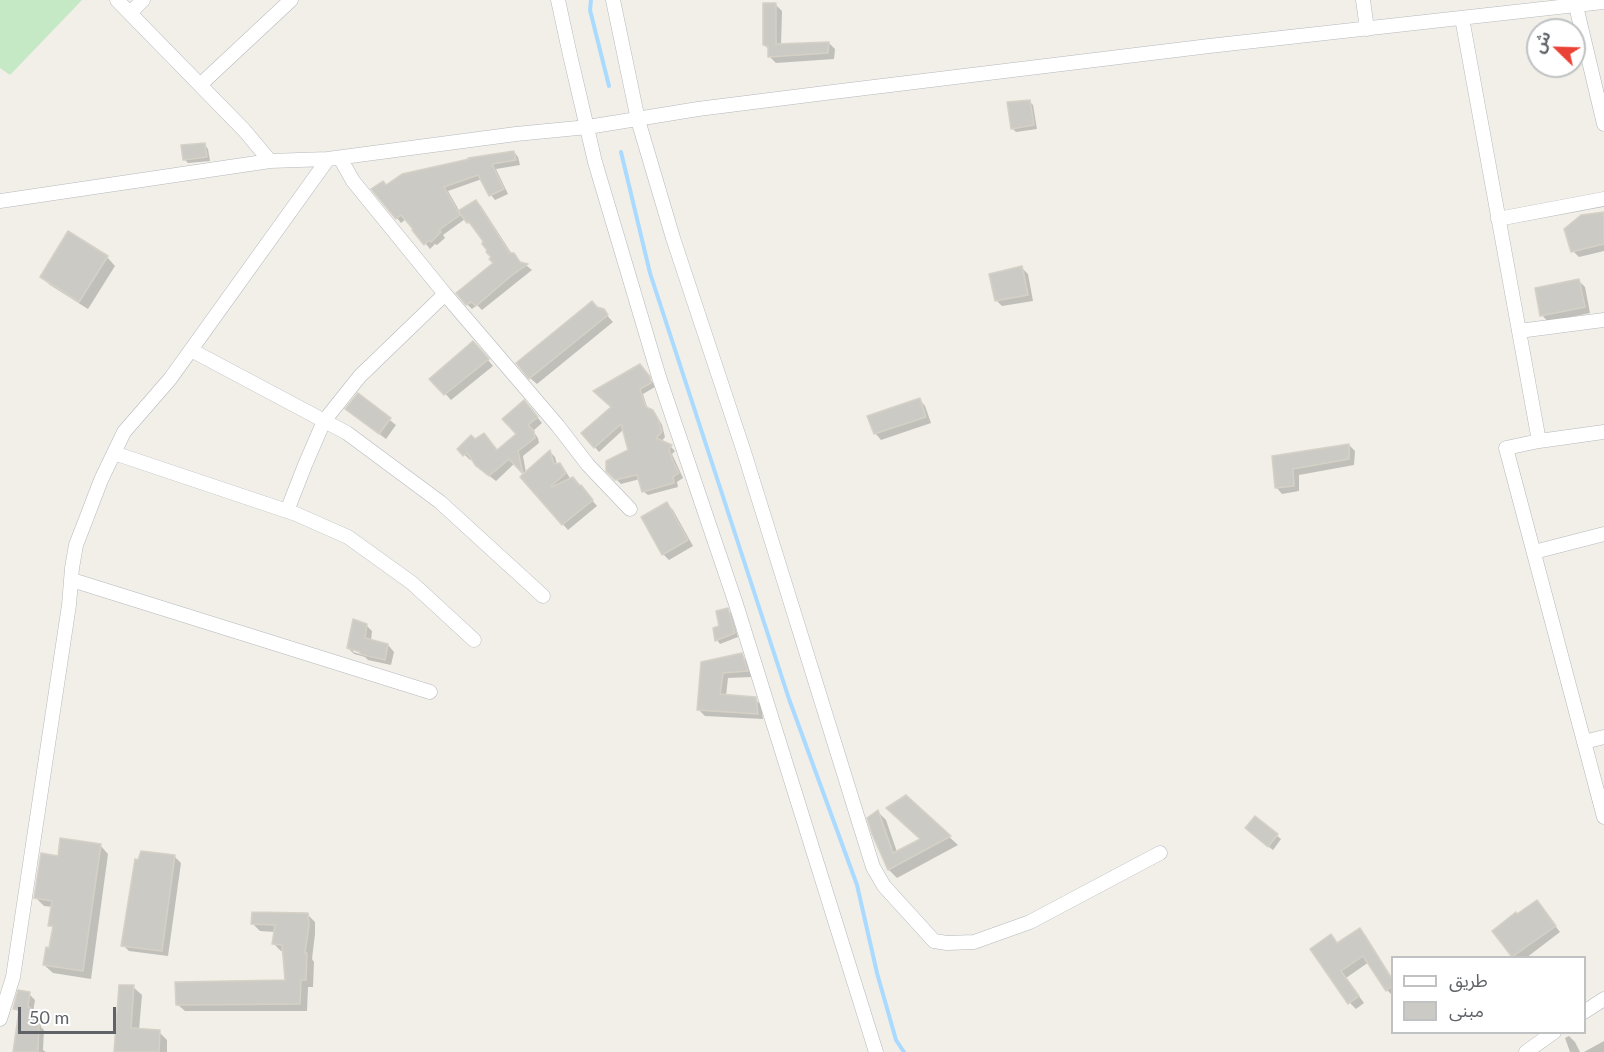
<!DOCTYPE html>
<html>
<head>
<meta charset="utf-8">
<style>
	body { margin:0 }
	#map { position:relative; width:1604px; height:1052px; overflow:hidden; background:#f1efe8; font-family:Lato,"Noto Sans Arabic",sans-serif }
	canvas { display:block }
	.legend { position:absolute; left:1391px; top:956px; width:195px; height:78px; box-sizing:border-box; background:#fff; border:2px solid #bfc1c3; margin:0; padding:8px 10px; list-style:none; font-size:18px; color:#5f6368 }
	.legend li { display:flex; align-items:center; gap:12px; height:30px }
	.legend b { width:30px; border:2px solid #bfc1c3 }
	.north { position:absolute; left:1526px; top:18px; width:60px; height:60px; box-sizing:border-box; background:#fff; border:2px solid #bfc1c3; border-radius:50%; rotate:293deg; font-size:16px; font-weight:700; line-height:24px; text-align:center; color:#5f6368 }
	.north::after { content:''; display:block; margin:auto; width:21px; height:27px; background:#ea4335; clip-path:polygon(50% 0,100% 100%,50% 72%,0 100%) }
	.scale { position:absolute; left:18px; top:1007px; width:98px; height:27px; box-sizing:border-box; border:3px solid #5f6368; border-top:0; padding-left:8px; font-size:18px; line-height:21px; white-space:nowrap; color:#5f6368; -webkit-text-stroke:4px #fff; paint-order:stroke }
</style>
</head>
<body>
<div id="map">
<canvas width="1604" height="1052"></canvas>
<ul class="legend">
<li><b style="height:8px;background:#fff"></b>طريق</li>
<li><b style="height:16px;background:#cccac5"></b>مبنى</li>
</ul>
<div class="north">ش</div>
<div class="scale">50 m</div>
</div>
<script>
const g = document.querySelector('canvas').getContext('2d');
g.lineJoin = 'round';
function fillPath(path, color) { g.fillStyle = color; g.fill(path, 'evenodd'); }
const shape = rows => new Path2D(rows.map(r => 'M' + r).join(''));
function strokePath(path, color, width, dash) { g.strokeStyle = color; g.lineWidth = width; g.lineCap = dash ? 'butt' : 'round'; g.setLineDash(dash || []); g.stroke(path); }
fillPath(shape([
	[0,0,82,0,10,75,0,68]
]), '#c5e8c5');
fillPath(shape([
	[776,5,782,11,781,46,829,43,835,49,834,59,776,63,770,57,770,50,764,45],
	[1029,101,1033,105,1037,129,1016,132,1012,128],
	[205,145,208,149,210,161,188,163,184,159],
	[514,152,518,157,520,165,496,169,508,194,495,200,491,195,482,179,448,191,460,212,476,202,481,206,512,254,521,264,527,266,532,270,482,310,477,305,472,309,467,304,495,263,484,241,474,226,473,227,465,219,443,235,445,238,437,245,435,244,430,249,406,219,401,223,397,218,386,186],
	[1604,214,1604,251,1579,257,1573,251],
	[107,257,115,266,88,309,50,285,42,277],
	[1022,268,1028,274,1033,301,1002,306,996,300],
	[1579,281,1585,287,1590,313,1548,322,1542,315],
	[603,311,613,322,537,384,530,378],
	[479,349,493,366,451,400,432,379],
	[644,370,653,383,655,387,643,394,648,410,657,416,662,425,665,437,661,442,671,447,675,451,672,454,683,478,677,482,678,487,648,495,643,491,640,479,621,484,607,470,630,450,624,429,599,452,583,433,613,408],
	[358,395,396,425,386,439,354,415],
	[919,399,925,406,931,423,881,440,875,433],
	[529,407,542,423,533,431,538,438,539,443,523,456,526,473,550,452,555,457,557,465,559,464,565,470,571,480,586,493,597,506,568,530,522,477,525,474,515,463,496,481,483,471,472,458,470,460,459,449,498,451,518,435],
	[1349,445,1355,451,1354,465,1299,475,1299,491,1282,494,1276,487,1273,457],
	[667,504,673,510,693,546,669,560,663,554],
	[727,610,731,613,738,637,720,644,717,640],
	[366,625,372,631,371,641,388,645,394,652,391,665,368,660,365,657,354,654,348,648],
	[353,649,368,653,367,656,353,652],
	[741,655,747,661,752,677,728,678,726,696,755,699,761,705,763,719,705,716,699,710,702,664],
	[906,797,958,845,897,878,889,870,874,834,878,812,886,820,897,852,922,839],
	[1255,818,1281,839,1273,850,1250,832],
	[100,845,108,854,91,979,53,973,44,965,51,949,54,929,50,925,53,907,44,906,36,898,59,858],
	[175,857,181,863,168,956,129,951,123,945],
	[1537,902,1560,932,1526,958,1513,958,1494,932],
	[308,915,315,922,315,934,312,959,314,962,313,987,308,987,307,1011,185,1011,177,1004,287,982,284,951,281,951,274,944,275,932,260,931,253,924],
	[1360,930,1366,936,1392,978,1392,995,1387,990,1369,962,1346,978,1364,1003,1356,1009,1350,1003,1312,950,1331,936,1338,944],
	[133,987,142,995,139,1030,159,1032,167,1040,167,1052,116,1052],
	[29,994,35,1000,33,1012,40,1019,41,1027,44,1030,43,1050,46,1052,15,1052,20,1013,15,1008],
	[1569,1036,1575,1042,1580,1052,1570,1052,1565,1038],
	[1604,1041,1604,1052,1584,1052]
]), '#0003');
strokePath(shape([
	[591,0,590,10,609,86],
	[621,152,650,273,789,699,857,885,877,973,896,1040,904,1052]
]), '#aadaff', 4);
const building = shape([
	[763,3,776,3,776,44,829,42,828,53,768,57,768,46,763,45,763,3],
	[1030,100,1034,125,1011,129,1007,102,1030,100],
	[205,143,207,157,183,160,181,145,205,143],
	[514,151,516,160,492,164,504,189,489,196,478,175,444,187,460,215,439,230,441,232,431,242,429,240,424,245,412,230,413,229,401,215,396,219,371,189,383,181,386,185,402,174,469,159,468,158,514,151],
	[476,200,510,253,514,253,520,262,528,264,511,276,476,306,471,302,466,305,456,293,493,263,489,259,491,257,486,252,487,250,482,244,483,241,469,222,467,223,458,211,476,200],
	[1604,212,1604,244,1571,252,1564,229,1581,215,1604,212],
	[68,231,108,256,79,302,40,277,68,231],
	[1022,266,1028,295,995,301,989,274,1022,266],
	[1579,279,1585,307,1540,316,1535,288,1579,279],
	[592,301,597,307,604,309,608,315,529,379,516,363,592,301],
	[473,341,489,359,444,395,429,379,473,341],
	[640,364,650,377,651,383,640,389,646,407,653,410,658,419,662,432,656,438,672,445,669,449,673,461,679,473,673,477,674,483,642,492,637,475,615,480,606,471,606,461,628,450,621,424,594,448,581,433,611,407,593,391,640,364],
	[358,393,391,418,379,434,345,409,358,393],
	[920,398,926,417,874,434,867,416,920,398],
	[524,400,538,417,528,425,534,431,535,438,518,451,523,474,550,450,554,464,560,463,566,473,551,486,552,487,573,477,580,486,581,485,593,500,562,525,520,477,523,474,509,459,489,476,476,466,467,453,463,456,457,449,471,435,475,439,484,433,497,450,516,434,502,419,524,400],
	[1349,444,1349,459,1293,469,1294,486,1275,488,1272,456,1349,444],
	[667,502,688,540,662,555,641,517,667,502],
	[728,608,735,633,715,641,713,628,719,626,716,611,728,608],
	[353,619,367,624,365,638,388,644,385,660,360,654,360,652,347,648,353,619],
	[742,653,748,671,723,673,720,694,756,697,758,714,697,710,701,662,742,653],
	[906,795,951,836,888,870,872,834,867,818,878,810,893,853,920,839,886,808,906,795],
	[1255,816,1278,834,1268,847,1245,828,1255,816],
	[60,838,101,844,83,971,43,965,46,947,49,948,53,926,48,926,52,901,34,898,41,853,58,856,60,838],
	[141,851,175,855,162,951,121,946,135,859,138,860,141,851],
	[1537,900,1556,926,1512,957,1492,931,1516,912,1517,914,1537,900],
	[252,912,308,913,309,925,305,953,307,953,306,980,301,980,300,1004,176,1005,175,982,285,980,282,945,272,944,275,925,251,924,252,912],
	[1360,928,1392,979,1392,986,1386,991,1363,956,1341,971,1359,996,1348,1004,1310,949,1331,934,1337,943,1360,928],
	[119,985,134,985,131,1028,160,1030,159,1052,114,1052,119,985],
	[18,990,30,992,28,1006,35,1012,36,1023,39,1023,38,1052,13,1052,19,1010,13,1009,18,990]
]);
fillPath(building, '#cccac5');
strokePath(building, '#d6d1c6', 1.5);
const street = shape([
	[117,0,244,130,270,161],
	[558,0,570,55,595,162,659,377,736,604,876,1052],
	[613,0,638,120,673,238,744,452,873,867,884,886,934,941,947,943,974,942,1030,922,1160,853],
	[1363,0,1367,29],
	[1576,6,1604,124],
	[130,13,143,0],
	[1462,18,1539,441],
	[200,85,291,0],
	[340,158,353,181,445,294,558,426,588,465,630,509],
	[0,201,270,161,328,159,516,134,588,127,698,109,833,92,1209,46,1604,2],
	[1498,219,1604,199],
	[1519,331,1604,320],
	[191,350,347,433,440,502,543,596],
	[1604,432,1539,441,1506,448,1604,817],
	[114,453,296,514,348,537,412,583,474,640],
	[287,511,305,465,324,421,360,376,445,294],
	[1534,552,1604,534],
	[72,580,430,692],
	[1584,742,1604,737],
	[1584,1012,1604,999],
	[0,1019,13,977,69,605,72,568,76,545,88,514,101,480,124,432,170,379,328,159],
	[1526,1052,1554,1032]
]);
strokePath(street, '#b5b8bc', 15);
strokePath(street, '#fff', 14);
</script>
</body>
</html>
